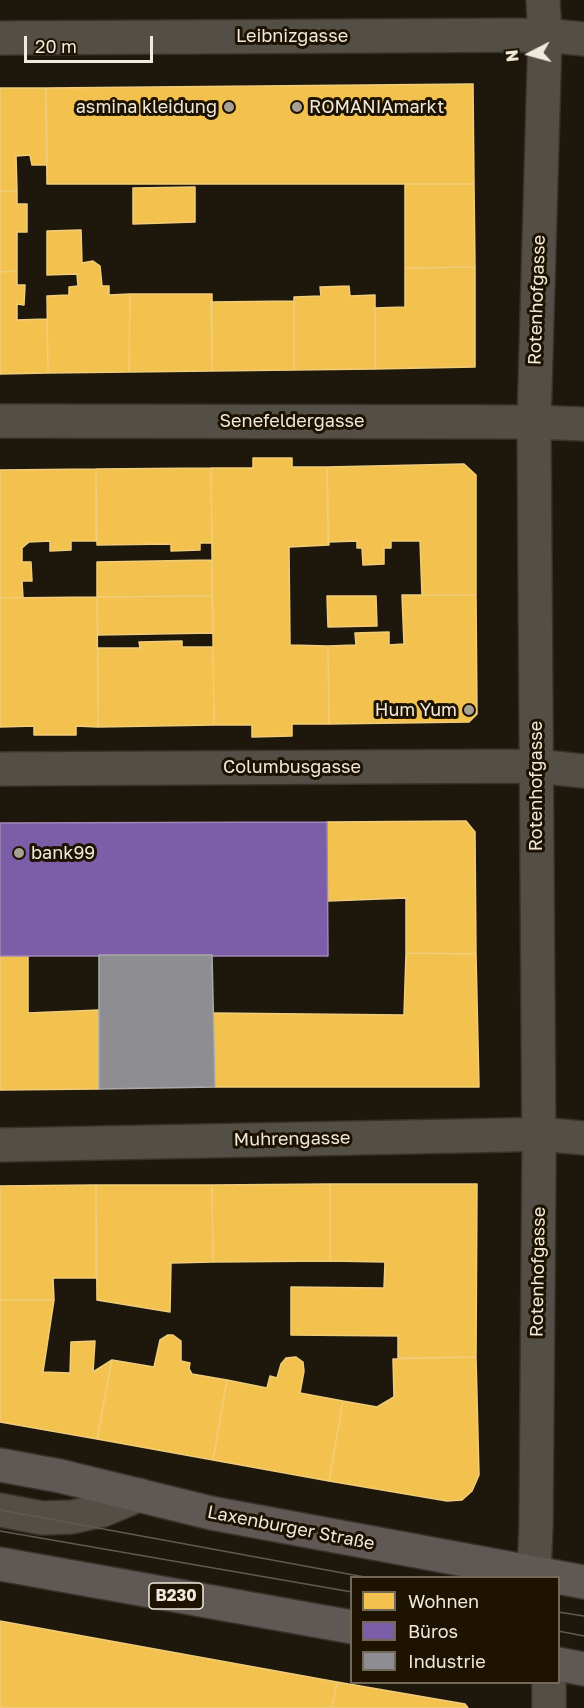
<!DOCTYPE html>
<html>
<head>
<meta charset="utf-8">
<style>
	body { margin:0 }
	#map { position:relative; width:584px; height:1708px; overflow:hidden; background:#1e180c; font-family:"Golos Text",sans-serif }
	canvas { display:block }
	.legend { position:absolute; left:350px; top:1576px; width:210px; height:108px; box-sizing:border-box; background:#1d1300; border:2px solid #726958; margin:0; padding:8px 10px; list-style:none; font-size:18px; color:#f1eadc }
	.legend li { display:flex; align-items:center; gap:12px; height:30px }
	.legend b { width:30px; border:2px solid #726958 }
	.north { position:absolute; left:500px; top:24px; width:60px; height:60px; -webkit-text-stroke:4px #1d1300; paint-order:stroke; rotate:264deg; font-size:16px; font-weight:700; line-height:24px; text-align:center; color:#f1eadc }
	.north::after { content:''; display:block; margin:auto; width:21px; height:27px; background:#f1eadc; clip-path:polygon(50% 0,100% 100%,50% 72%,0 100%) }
	.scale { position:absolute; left:24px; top:36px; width:129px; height:27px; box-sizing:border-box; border:3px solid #f1eadc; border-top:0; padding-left:8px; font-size:18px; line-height:21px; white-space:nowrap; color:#f1eadc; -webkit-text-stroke:4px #1d1300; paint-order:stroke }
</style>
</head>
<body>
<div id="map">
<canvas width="584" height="1708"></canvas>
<ul class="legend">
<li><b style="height:16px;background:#f2c14e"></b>Wohnen</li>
<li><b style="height:16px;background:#7b5ea7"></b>Büros</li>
<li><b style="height:16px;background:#8d8d92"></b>Industrie</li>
</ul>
<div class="north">N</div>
<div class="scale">20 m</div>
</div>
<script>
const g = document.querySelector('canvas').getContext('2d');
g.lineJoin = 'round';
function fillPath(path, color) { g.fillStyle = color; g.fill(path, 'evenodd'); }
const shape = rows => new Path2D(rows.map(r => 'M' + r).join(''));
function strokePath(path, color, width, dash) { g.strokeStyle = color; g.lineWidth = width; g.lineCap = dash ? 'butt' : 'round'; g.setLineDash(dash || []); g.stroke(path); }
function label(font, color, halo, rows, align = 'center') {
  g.font = font + ' "Golos Text",sans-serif'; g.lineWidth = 6; g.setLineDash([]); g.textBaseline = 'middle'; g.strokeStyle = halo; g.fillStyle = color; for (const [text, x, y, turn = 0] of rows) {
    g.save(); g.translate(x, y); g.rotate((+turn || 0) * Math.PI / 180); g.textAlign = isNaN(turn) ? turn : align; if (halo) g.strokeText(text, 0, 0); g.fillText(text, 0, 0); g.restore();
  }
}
const homes = shape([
	[473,84,474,184,47,184,46,88,473,84],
	[0,88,46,88,47,165,32,165,30,155,16,156,17,191,0,191,0,88],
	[405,184,474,184,475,267,405,268,405,184],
	[195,187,195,222,133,224,133,188,195,187],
	[0,191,17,191,17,204,27,204,27,232,17,232,17,271,0,272,0,191],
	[81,230,82,263,93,261,100,266,102,286,109,286,109,295,130,294,129,372,48,373,47,296,69,295,69,287,78,286,77,274,47,275,47,231,81,230],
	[475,267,475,367,375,369,375,308,405,307,405,268,475,267],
	[17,271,17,285,25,285,24,305,17,304,17,320,47,319,48,373,0,374,0,272,17,271],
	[349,286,350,296,375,295,375,369,294,370,294,297,321,296,320,287,349,286],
	[130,294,212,294,212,371,129,372,130,294],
	[294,301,294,370,212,371,211,302,294,301],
	[253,458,292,458,292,467,327,467,329,545,289,547,290,645,328,646,329,724,292,724,292,736,252,737,252,725,214,725,211,468,253,468,253,458],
	[464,464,476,475,476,595,422,595,420,541,391,541,391,548,384,548,384,564,363,565,362,548,357,548,357,541,328,542,327,467,464,464],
	[211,468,212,543,200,543,200,550,171,551,171,544,97,545,96,469,211,468],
	[96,469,96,541,71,541,71,550,50,551,50,541,29,542,22,548,22,562,31,562,32,581,22,581,23,598,0,598,0,470,96,469],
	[212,560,212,596,97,597,97,562,212,560],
	[402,595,476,595,477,714,469,722,329,724,328,646,356,645,355,633,389,632,389,645,404,644,402,595],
	[212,596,213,633,98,635,97,597,212,596],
	[327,596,376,596,377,626,328,627,327,596],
	[97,597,98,727,76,726,76,735,34,735,34,726,0,727,0,598,97,597],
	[182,641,182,647,213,647,214,725,98,727,98,648,140,648,139,642,182,641],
	[466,821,475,832,476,954,406,953,406,898,328,901,327,822,466,821],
	[406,953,476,954,479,1087,215,1087,213,1013,404,1015,406,953],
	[28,955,28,1013,99,1010,99,1089,0,1090,0,956,28,955],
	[330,1184,330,1261,213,1262,212,1185,330,1184],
	[330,1184,477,1184,476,1357,398,1358,398,1336,291,1335,291,1287,384,1288,385,1262,330,1261,330,1184],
	[96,1185,96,1278,53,1278,54,1300,0,1300,0,1186,96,1185],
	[96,1185,212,1185,213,1262,171,1263,170,1312,97,1300,96,1185],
	[0,1300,54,1300,43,1372,70,1373,71,1342,95,1341,93,1372,112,1360,97,1439,0,1422,0,1300],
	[168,1335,173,1335,181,1341,181,1361,190,1363,189,1369,192,1374,227,1380,213,1460,97,1439,112,1360,154,1367,160,1340,168,1335],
	[296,1357,303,1362,304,1371,300,1393,343,1401,329,1481,213,1460,227,1380,267,1388,270,1376,277,1378,281,1364,286,1358,296,1357],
	[476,1357,479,1475,472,1491,462,1500,447,1501,329,1481,343,1401,377,1407,394,1397,393,1359,476,1357],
	[0,1621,337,1682,332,1708,0,1708,0,1621],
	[337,1682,465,1704,468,1708,332,1708,337,1682]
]);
fillPath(homes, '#f2c14e');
strokePath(homes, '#f2cd79', 1.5);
const offices = shape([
	[327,822,328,956,0,956,0,823,327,822]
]);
fillPath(offices, '#7b5ea7');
strokePath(offices, '#9e88b7', 1.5);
const industry = shape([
	[99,955,212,955,215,1087,99,1089,99,955]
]);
fillPath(industry, '#8d8d92');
strokePath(industry, '#aba9a8', 1.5);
const minor = shape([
	[0,38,545,35,584,39],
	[0,421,534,422,584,424],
	[0,769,536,766,584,771],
	[0,1145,508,1135,539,1134,584,1138],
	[0,1510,42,1518,72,1517,103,1510,139,1495],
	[534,1573,536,1526,539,1157,534,422,545,35,543,0],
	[549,1682,549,1708]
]);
const major = shape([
	[0,1465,60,1476,211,1513,584,1582],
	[0,1564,352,1627],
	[558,1664,584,1669]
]);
strokePath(minor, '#37322a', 36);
strokePath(major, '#37322a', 36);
strokePath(minor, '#544f46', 33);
strokePath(major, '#5f5854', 33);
strokePath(shape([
	[0,1510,370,1578],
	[0,1531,352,1592],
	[558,1612,584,1616],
	[558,1631,584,1636]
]), '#5f5a52', 1.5);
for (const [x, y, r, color] of [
	[229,107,6,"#a7a093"],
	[297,107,6,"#a7a093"],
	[469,710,6,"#a7a093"],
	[19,853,6,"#a7a093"]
]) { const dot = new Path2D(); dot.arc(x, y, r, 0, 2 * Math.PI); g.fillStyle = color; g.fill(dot); strokePath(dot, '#1d1300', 2); }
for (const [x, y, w] of [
	[176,1596,54]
]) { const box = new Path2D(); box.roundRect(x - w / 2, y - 13, w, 26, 4.5); g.fillStyle = '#1d1300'; g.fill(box); strokePath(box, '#f1eadc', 1.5); }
label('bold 16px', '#f1eadc', null, [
	["B230",176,1596]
]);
label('18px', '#f1eadc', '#1d1300', [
	["Leibnizgasse",292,36],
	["Rotenhofgasse",537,300,-88],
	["Senefeldergasse",292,421],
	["Columbusgasse",292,767],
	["Rotenhofgasse",536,786,-90],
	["Muhrengasse",292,1139,-1],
	["Rotenhofgasse",538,1272,-89],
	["Laxenburger Straße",291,1528,11]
]);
label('18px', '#f1eadc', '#1d1300', [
	["asmina kleidung",217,107],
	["ROMANIAmarkt",309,107,"left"],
	["Hum Yum",457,710],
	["bank99",31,853,"left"]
], 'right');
</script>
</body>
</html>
